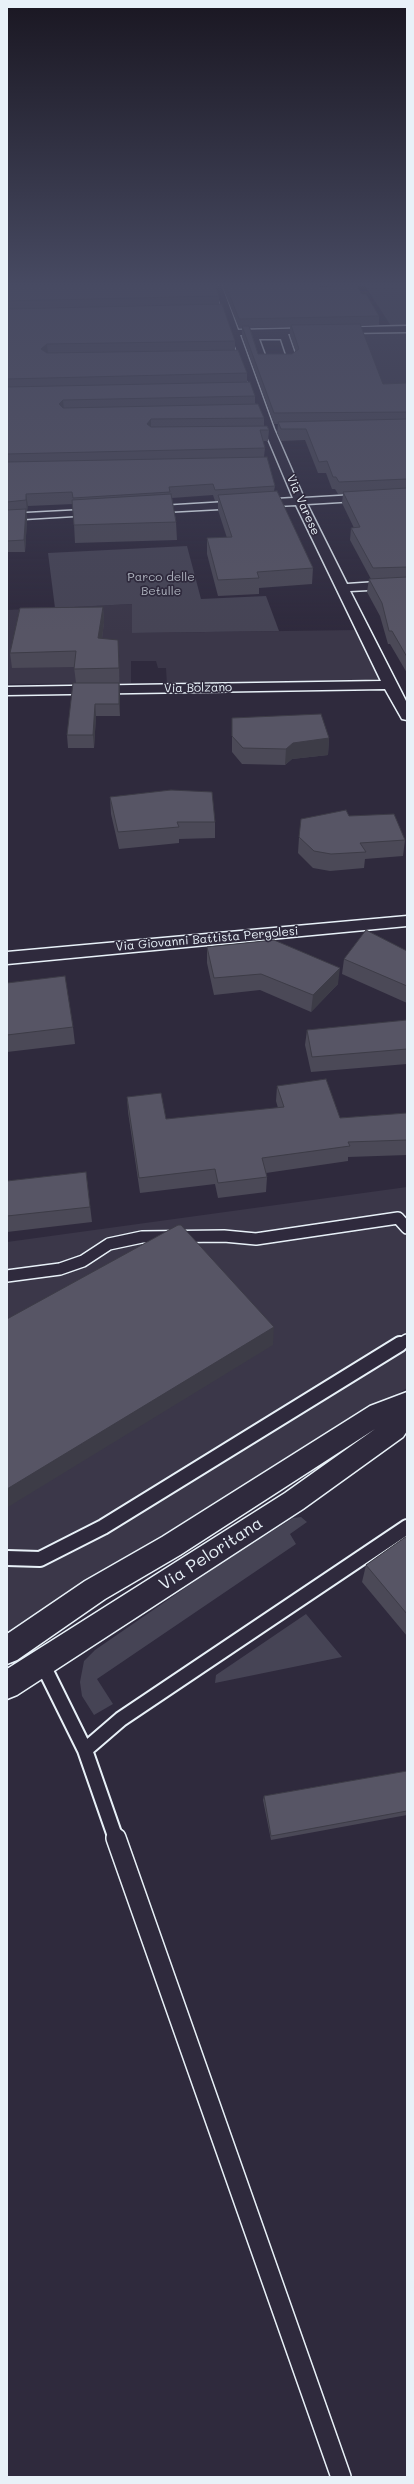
<!DOCTYPE html>
<html>
<head>
<meta charset="utf-8">
<style>
	body { margin:0 }
	#map { position:relative; width:414px; height:2484px; overflow:hidden; background:#2f2a3d; font-family:Mali,sans-serif }
	canvas { display:block }
	.frame { position:absolute; inset:0; border:8px solid #e8f1f8; pointer-events:none }
</style>
</head>
<body>
<div id="map">
<canvas width="414" height="2484"></canvas>
<div class="frame"></div>
</div>
<script>
const g = document.querySelector('canvas').getContext('2d');
g.lineJoin = 'round';
function fillPath(path, color) { g.fillStyle = color; g.fill(path, 'evenodd'); }
const shape = rows => new Path2D(rows.map(r => 'M' + r).join(''));
function strokePath(path, color, width, dash) { g.strokeStyle = color; g.lineWidth = width; g.lineCap = dash ? 'butt' : 'round'; g.setLineDash(dash || []); g.stroke(path); }
function label(font, color, halo, rows, align = 'center') {
  g.font = font + ' Mali,sans-serif'; g.lineWidth = 3.5; g.setLineDash([]); g.textBaseline = 'middle'; g.strokeStyle = halo; g.fillStyle = color; for (const [text, x, y, turn = 0] of rows) {
    g.save(); g.translate(x, y); g.rotate((+turn || 0) * Math.PI / 180); g.textAlign = isNaN(turn) ? turn : align; if (halo) g.strokeText(text, 0, 0); g.fillText(text, 0, 0); g.restore();
  }
}
fillPath(shape([
	[407,332,407,423,292,360,285,336],
	[133,604,132,633,360,630,386,684,167,686,166,668,158,668,156,661,131,661,131,683,7,684,7,610],
	[407,1187,407,1388,7,1640,7,1242]
]), '#3b3749');
fillPath(shape([
	[365,286,407,286,407,326,391,326],
	[187,546,201,599,266,596,279,631,132,633,132,604,55,608,48,553],
	[301,1517,307,1522,290,1534,296,1544,97,1679,113,1704,94,1715,82,1696,80,1682,84,1661,95,1650,217,1566,293,1518],
	[306,1614,342,1657,215,1683,216,1675]
]), '#464455');
const laneFar2 = shape([
	[7,1276,60,1269,83,1261,109,1244,142,1237,224,1236,256,1239,398,1218,407,1228],
	[399,1345,407,1340]
]);
const laneFar1 = shape([
	[7,1558,40,1559,103,1527,400,1344],
	[42,1663,85,1750,121,1719,407,1527],
	[85,1750,116,1839]
]);
const lane = shape([
	[116,1838,341,2477]
]);
const street = shape([
	[214,286,222,286,238,330,407,326,407,332,288,334,297,360,292,363,259,363,250,335,240,335,274,429,304,498,407,492,407,498,307,504,347,584,407,580,407,588,350,591,407,703,407,720,402,719,385,689,7,695,7,687,381,681,296,505,144,513,138,510,144,507,293,498,264,429,214,286],
	[259,339,281,339,287,357,266,358,259,339],
	[104,509,110,512,108,514,7,520,7,514,104,509],
	[407,916,407,926,7,964,7,952,407,916]
]);
const primary = shape([
	[407,1392,407,1431,403,1437,303,1509,17,1695,7,1699,7,1669,285,1493,375,1429,180,1555,105,1599,17,1660,7,1664,7,1634,85,1581,162,1537,370,1406,407,1392]
]);
strokePath(laneFar2, '#e8f1f8', 14);
strokePath(laneFar1, '#e8f1f8', 18);
strokePath(lane, '#e8f1f8', 22);
strokePath(street, '#e8f1f8', 3);
strokePath(primary, '#e8f1f8', 3);
strokePath(laneFar2, '#2f2a3d', 11);
strokePath(laneFar1, '#2f2a3d', 14);
strokePath(lane, '#2f2a3d', 19);
fillPath(street, '#2f2a3d');
fillPath(primary, '#2f2a3d');
fillPath(shape([
	[7,286,216,286,215,286,219,296,219,304,235,341,235,350,247,373,247,382,255,396,255,404,264,418,264,426,269,430,268,441,263,441,265,448,264,457,275,486,274,491,313,568,312,584,259,588,259,594,218,596,207,554,207,538,227,538,218,510,218,501,215,501,213,495,172,498,176,522,177,540,75,543,73,504,28,506,27,511,26,511,27,520,25,552,7,552],
	[222,286,319,286,320,287,379,316,379,325,360,326,383,384,407,383,407,673,390,644,388,644,380,616,367,592,369,579,371,579,350,540,351,528,354,528,342,503,343,494,338,494,335,489,332,489,326,473,318,473,305,440,281,441,277,433,278,424,274,424,242,336,242,328,239,328],
	[290,327,290,335,296,352,292,354,258,354,250,328],
	[103,607,104,622,102,639,119,655,120,716,96,716,94,748,68,748,67,735,76,683,74,667,12,668,10,653],
	[232,718,329,738,328,755,292,759,285,765,242,764,232,752],
	[110,797,215,822,215,838,179,839,179,843,119,849,111,814],
	[349,816,405,840,403,856,365,859,364,868,330,871,313,868,298,853,299,837],
	[207,947,338,984,311,1012,260,990,214,995,207,963],
	[407,951,407,1003,342,974,344,959],
	[7,983,73,1027,75,1044,7,1052],
	[407,1020,407,1064,311,1072,305,1045,307,1030],
	[277,1086,340,1118,407,1113,407,1155,348,1157,348,1161,266,1173,267,1177,266,1192,218,1198,215,1184,140,1193,128,1112,127,1097,166,1119,278,1108,276,1101],
	[86,1172,92,1222,7,1232,7,1181],
	[407,1536,407,1636,362,1582,366,1565],
	[407,1771,407,1815,271,1840,263,1800,264,1796]
]), '#4b4957');
fillPath(shape([
	[47,344,48,354,41,349],
	[63,400,64,410,59,404],
	[151,419,151,430,147,424],
	[26,494,28,506,27,511,26,500],
	[26,509,27,520,25,552,24,540],
	[103,607,104,622,100,654,98,638],
	[118,640,119,655,120,684,119,668],
	[119,683,120,695,120,716,119,704],
	[95,704,96,716,94,748,93,735],
	[329,738,328,755,292,759,285,765,286,749,293,743],
	[340,968,338,984,311,1012,313,995],
	[274,1327,273,1345,8,1507,7,1504,7,1489]
]), '#3d3c47');
const building = shape([
	[7,286,215,286,219,296,7,301,7,286],
	[226,286,319,286,320,287,356,286,362,294,366,294,379,316,239,319,226,286],
	[222,304,235,341,47,344,41,349,47,353,238,350,247,373,7,379,7,309,222,304],
	[360,324,383,384,407,383,407,412,274,413,242,326,249,326,258,354,292,354,299,349,291,325,360,324],
	[250,382,255,396,63,400,59,404,63,408,258,404,264,418,151,419,147,424,151,427,267,426,269,430,260,430,265,448,7,454,7,387,250,382],
	[407,419,407,479,339,482,336,477,333,477,327,461,319,462,306,429,281,429,278,422,407,419],
	[267,457,275,486,215,490,213,484,169,487,170,492,73,498,72,492,26,494,26,500,7,502,7,462,267,457],
	[407,488,407,567,373,568,351,528,360,527,343,492,407,488],
	[277,491,313,568,257,572,259,578,218,580,207,538,232,537,218,495,277,491],
	[171,494,176,522,74,525,72,500,171,494],
	[26,509,24,540,7,541,7,510,26,509],
	[407,577,407,657,392,631,389,631,382,603,369,579,407,577],
	[103,607,98,638,118,640,119,668,74,669,76,651,10,653,20,608,103,607],
	[73,683,119,683,119,704,95,704,93,735,67,735,73,683],
	[321,714,329,738,293,743,286,749,243,748,232,736,232,718,321,714],
	[171,790,212,792,215,822,177,822,179,827,118,832,110,797,171,790],
	[346,810,349,816,394,814,405,840,360,843,366,852,331,854,314,851,299,837,301,819,346,810],
	[366,930,407,951,407,986,344,959,366,930],
	[274,940,340,968,313,995,261,974,214,978,207,947,274,940],
	[65,976,73,1027,7,1035,7,983,65,976],
	[407,1020,407,1049,312,1057,307,1030,407,1020],
	[326,1079,340,1118,407,1113,407,1140,348,1142,350,1146,262,1158,267,1177,218,1183,215,1169,139,1178,127,1097,161,1093,166,1119,284,1107,277,1086,326,1079],
	[86,1172,90,1207,7,1216,7,1181,86,1172],
	[178,1225,181,1225,274,1327,7,1489,7,1319,178,1225],
	[407,1536,407,1614,366,1565,407,1536],
	[407,1771,407,1811,271,1836,264,1796,407,1771]
]);
fillPath(building, '#575565');
strokePath(building, '#3d3c47', 1);
const sky = g.createLinearGradient(0, 0, 0, 633);
sky.addColorStop(0, '#1a1722');
sky.addColorStop(0.45, '#474a62');
sky.addColorStop(1, '#474a6200');
g.fillStyle = sky;
g.fillRect(0, 0, 414, 633);
label('12px', '#e8f1f8', '#2f2a3d', [
	["Via Varese",303,505,66],
	["Via Bolzano",198,688,-1],
	["Via Giovanni Battista Pergolesi",207,939,-5]
]);
label('12px', '#afb4bf', '#2f2a3d', [
	["Parco delle",161,577],
	["Betulle",161,591]
]);
label('17px', '#e8f1f8', '#2f2a3d', [
	["Via Peloritana",211,1554,-33]
]);
</script>
</body>
</html>
